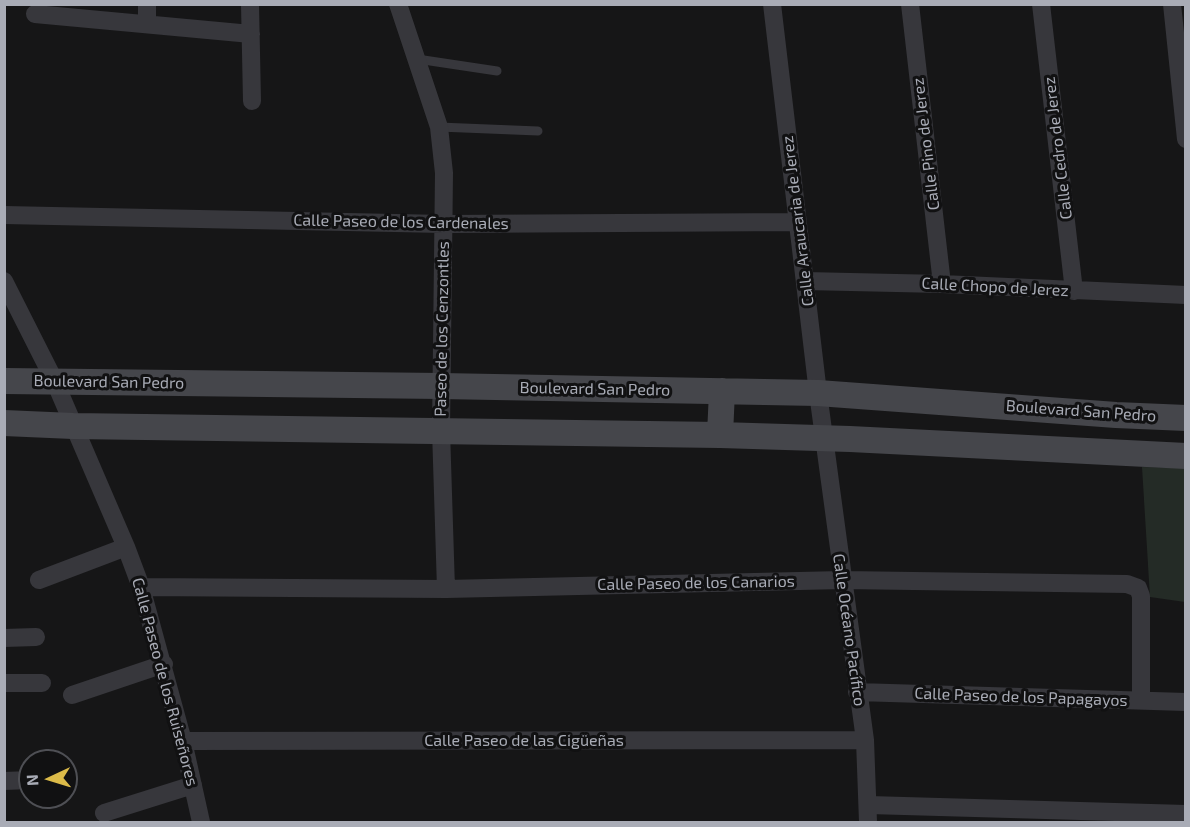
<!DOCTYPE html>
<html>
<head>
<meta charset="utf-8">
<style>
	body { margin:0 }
	#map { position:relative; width:1190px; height:827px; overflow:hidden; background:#161617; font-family:"Exo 2",sans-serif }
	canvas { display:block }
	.frame { position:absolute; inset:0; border:6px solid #a9acb6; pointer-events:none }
	.north { position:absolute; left:18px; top:749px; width:60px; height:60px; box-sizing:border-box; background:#111112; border:2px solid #4e4f54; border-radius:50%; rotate:266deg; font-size:16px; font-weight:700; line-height:24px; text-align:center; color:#a9acb6 }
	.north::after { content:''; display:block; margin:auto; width:21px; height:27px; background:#dcbb49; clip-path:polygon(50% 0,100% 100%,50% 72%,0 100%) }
</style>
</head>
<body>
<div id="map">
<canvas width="1190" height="827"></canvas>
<div class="frame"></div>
<div class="north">N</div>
</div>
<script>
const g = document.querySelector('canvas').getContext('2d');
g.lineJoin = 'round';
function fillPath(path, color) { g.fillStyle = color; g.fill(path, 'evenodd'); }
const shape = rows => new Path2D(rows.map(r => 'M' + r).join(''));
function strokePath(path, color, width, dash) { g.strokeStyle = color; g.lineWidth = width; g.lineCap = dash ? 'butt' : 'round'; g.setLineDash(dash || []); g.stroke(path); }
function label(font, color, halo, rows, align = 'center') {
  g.font = font + ' "Exo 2",sans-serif'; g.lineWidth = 6; g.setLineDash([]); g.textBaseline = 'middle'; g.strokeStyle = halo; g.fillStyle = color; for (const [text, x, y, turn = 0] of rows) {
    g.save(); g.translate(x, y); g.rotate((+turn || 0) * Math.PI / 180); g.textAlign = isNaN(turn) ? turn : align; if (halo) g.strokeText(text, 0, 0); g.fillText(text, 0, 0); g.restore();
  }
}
fillPath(shape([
	[1142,467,1185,468,1185,602,1150,597]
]), '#242b26');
strokePath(shape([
	[417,59,497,71],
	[439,127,538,131]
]), '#37373c', 9);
strokePath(shape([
	[147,4,147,23],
	[250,4,252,101],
	[398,4,439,127,444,173,441,430,446,589],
	[772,4,818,393,865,740,868,822],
	[910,4,942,284],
	[1041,4,1074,291],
	[1172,4,1186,139],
	[35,14,251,34],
	[4,215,444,224,798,222],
	[4,281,55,382,126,547,141,587,183,741,201,822],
	[805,281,942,284,1186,295],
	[39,580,126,547],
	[141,587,446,589,843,580,1127,584,1138,588,1141,596,1141,700],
	[4,638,36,637],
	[4,683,42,683],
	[857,692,1186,702],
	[72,695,164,664],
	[183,741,865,740],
	[4,781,30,780],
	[869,805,1186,814],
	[104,813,193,785]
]), '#37373c', 18);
strokePath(shape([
	[4,381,441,386,818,393,1116,415,1186,418],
	[4,423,73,426,720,435,850,439,1186,456],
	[720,435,722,391]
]), '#45464b', 26);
label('16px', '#a9acb6', '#111112', [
	["Calle Pino de Jerez",926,144,-97],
	["Calle Cedro de Jerez",1058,148,-97],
	["Calle Araucaria de Jerez",798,221,-97],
	["Calle Paseo de los Cardenales",401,222,1],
	["Calle Chopo de Jerez",995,287,3],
	["Paseo de los Cenzontles",442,329,-89],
	["Boulevard San Pedro",109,382,1],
	["Boulevard San Pedro",595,389,1],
	["Boulevard San Pedro",1081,411,4],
	["Calle Paseo de los Canarios",696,583,-1],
	["Calle Océano Pacífico",849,630,82],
	["Calle Paseo de los Ruiseñores",165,682,75],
	["Calle Paseo de los Papagayos",1021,697,2],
	["Calle Paseo de las Cigüeñas",524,741]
]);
</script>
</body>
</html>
